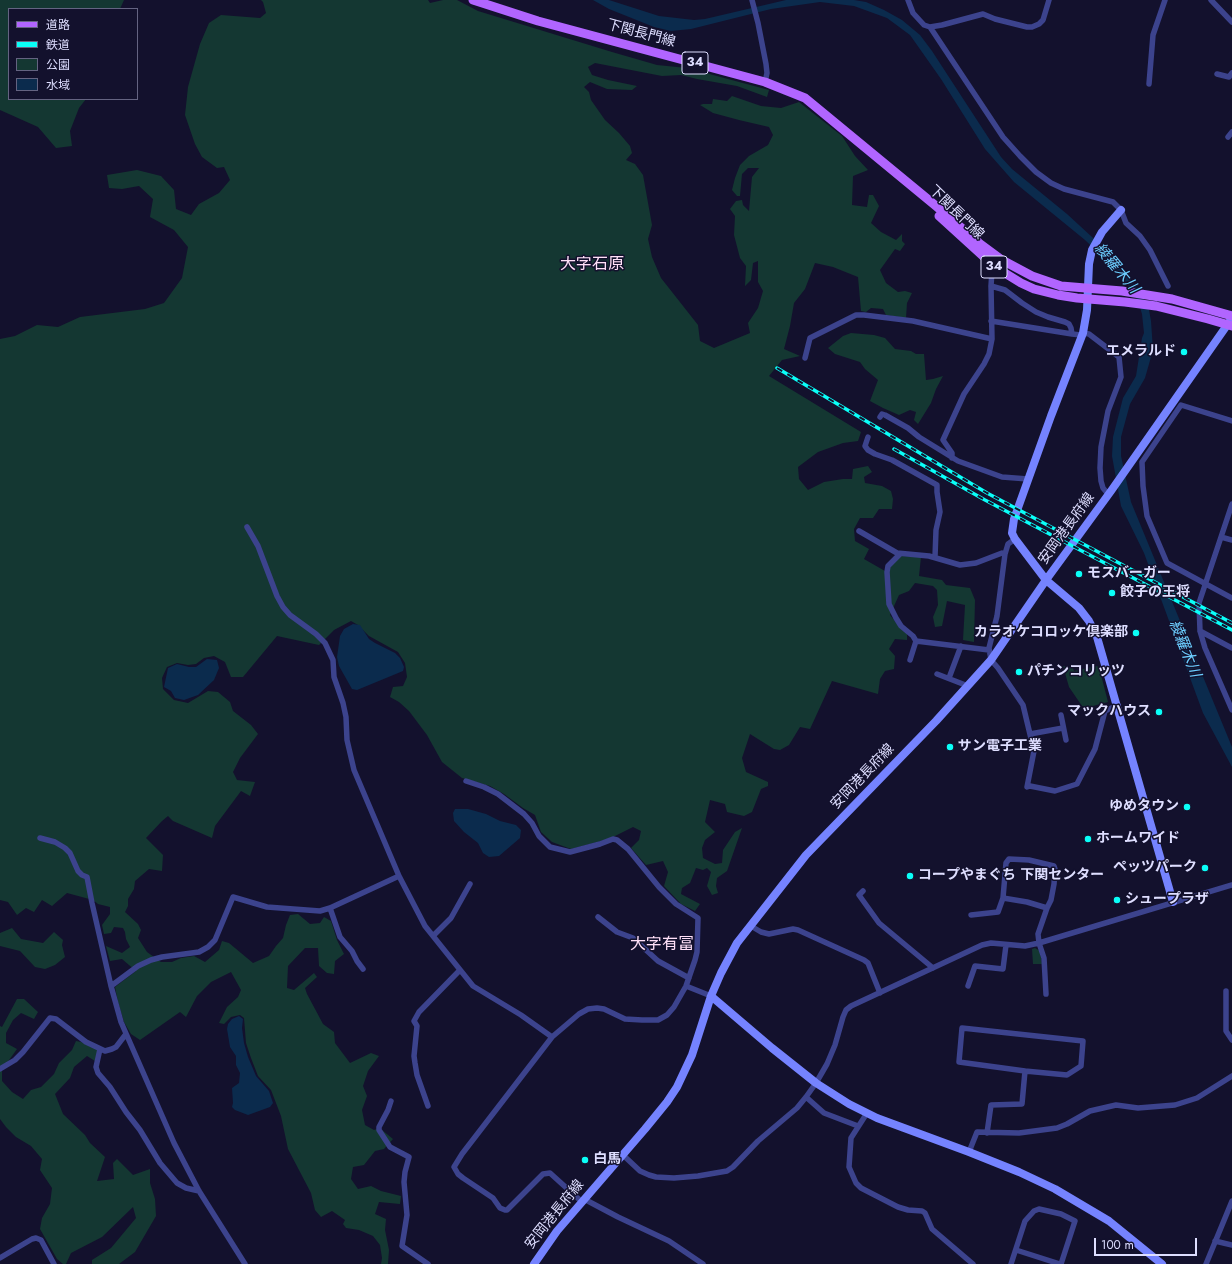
<!DOCTYPE html>
<html>
<head>
<meta charset="utf-8">
<style>
	body { margin:0 }
	#map { position:relative; width:1232px; height:1264px; overflow:hidden; background:#13112d; font-family:Jost,"Noto Sans JP",sans-serif }
	canvas { display:block }
	.legend { position:absolute; left:8px; top:8px; width:130px; height:92px; box-sizing:border-box; background:#13112d; border:1px solid #646381; margin:0; padding:5px 7px; list-style:none; font-size:12px; color:#dedeff }
	.legend li { display:flex; align-items:center; gap:8px; height:20px }
	.legend b { width:20px; border:1px solid #646381 }
	.scale { position:absolute; left:1094px; top:1238px; width:103px; height:18px; box-sizing:border-box; border:2px solid #dedeff; border-top:0; padding-left:5px; font-size:12px; line-height:14px; white-space:nowrap; color:#dedeff; -webkit-text-stroke:3px #13112d; paint-order:stroke }
</style>
</head>
<body>
<div id="map">
<canvas width="1232" height="1264"></canvas>
<ul class="legend">
<li><b style="height:5px;background:#b165ff"></b>道路</li>
<li><b style="height:5px;background:#0afff8"></b>鉄道</li>
<li><b style="height:11px;background:#143732"></b>公園</li>
<li><b style="height:11px;background:#0b2b4d"></b>水域</li>
</ul>
<div class="scale">100 m</div>
</div>
<script>
const g = document.querySelector('canvas').getContext('2d');
g.lineJoin = 'round';
function fillPath(path, color) { g.fillStyle = color; g.fill(path, 'evenodd'); }
const shape = rows => new Path2D(rows.map(r => 'M' + r).join(''));
function strokePath(path, color, width, dash) { g.strokeStyle = color; g.lineWidth = width; g.lineCap = dash ? 'butt' : 'round'; g.setLineDash(dash || []); g.stroke(path); }
function label(font, color, halo, rows, align = 'center') {
  g.font = font + ' Jost,"Noto Sans JP",sans-serif'; g.lineWidth = 3; g.setLineDash([]); g.textBaseline = 'middle'; g.strokeStyle = halo; g.fillStyle = color; for (const [text, x, y, turn = 0] of rows) {
    g.save(); g.translate(x, y); g.rotate((+turn || 0) * Math.PI / 180); g.textAlign = isNaN(turn) ? turn : align; if (halo) g.strokeText(text, 0, 0); g.fillText(text, 0, 0); g.restore();
  }
}
fillPath(shape([
	[0,0,124,0,120,9,9,9,9,99,86,99,79,108,70,131,72,146,56,148,38,127,0,110],
	[261,0,428,0,430,3,443,0,457,0,478,11,612,52,657,65,687,68,769,90,767,97,737,86,697,79,681,75,662,76,595,63,588,67,592,75,608,80,637,86,632,90,607,89,590,82,584,87,589,92,591,100,605,120,619,133,630,146,632,153,626,160,635,164,643,175,652,225,648,239,652,257,661,278,698,325,700,341,714,348,750,333,748,323,758,308,763,291,758,282,758,261,753,263,751,280,745,286,746,266,740,258,734,235,735,216,730,209,736,201,742,200,743,205,749,211,752,177,759,168,748,168,742,174,740,196,737,196,732,190,735,178,740,165,749,156,768,145,773,135,769,127,739,120,713,113,700,105,703,104,712,104,713,99,727,101,732,96,761,106,781,108,799,102,842,136,855,156,868,170,853,176,852,205,867,207,869,195,873,195,879,206,871,223,881,232,896,240,902,234,902,241,905,244,900,251,895,249,880,270,886,283,898,292,905,291,912,293,907,303,906,318,886,315,883,309,871,308,866,312,861,311,858,277,833,267,815,263,805,289,794,303,790,326,784,349,800,356,782,360,769,376,861,432,858,441,843,443,818,452,798,467,799,479,808,490,824,482,843,479,852,479,853,469,868,466,872,472,864,477,865,483,882,486,891,491,893,499,892,509,879,509,873,518,860,518,854,529,855,541,869,549,864,559,885,571,901,556,921,557,919,576,942,580,946,585,970,588,975,600,974,642,963,640,965,605,947,601,942,626,935,627,933,617,938,605,937,590,933,586,915,583,909,591,899,595,890,615,898,625,907,633,907,640,895,639,889,649,895,656,894,669,885,671,880,679,878,694,832,681,810,729,800,727,789,745,780,750,774,749,750,734,742,758,746,772,768,782,768,786,761,789,752,812,744,816,727,812,725,804,710,800,705,822,715,832,705,840,702,848,703,858,715,864,722,863,723,850,735,832,742,828,727,871,717,878,716,886,718,893,712,895,707,886,711,872,707,868,703,870,696,868,690,883,682,888,681,894,700,904,695,911,681,904,664,886,668,872,663,861,646,865,631,848,639,840,641,831,633,827,609,839,571,849,552,842,541,832,535,815,523,808,504,794,490,786,462,778,442,762,427,735,409,711,399,702,390,697,393,687,403,686,407,677,405,663,398,652,369,636,358,625,351,621,334,630,319,645,277,636,243,677,231,677,225,662,214,656,204,658,196,664,188,665,177,663,167,667,162,678,163,689,174,700,188,703,208,691,218,692,230,702,233,711,251,725,258,734,240,758,233,772,237,780,255,782,250,796,241,791,215,826,212,838,173,821,168,816,162,821,146,838,163,855,162,871,149,869,135,881,134,889,128,899,128,906,125,912,138,924,141,930,138,938,147,952,161,962,172,962,181,958,194,956,205,962,219,950,222,941,229,943,253,963,269,956,276,946,283,938,286,925,290,915,298,914,310,924,320,923,324,917,331,921,337,940,344,954,335,961,334,974,327,973,319,966,318,948,305,948,288,966,287,988,294,990,314,973,317,977,305,988,307,994,323,1024,334,1032,335,1043,350,1063,371,1053,379,1056,368,1071,363,1086,367,1096,362,1110,365,1125,374,1130,377,1129,382,1130,393,1139,384,1149,375,1151,364,1165,353,1167,351,1179,358,1189,371,1186,381,1191,401,1196,400,1204,379,1202,375,1214,386,1219,385,1230,389,1250,388,1264,381,1264,382,1258,380,1245,373,1236,359,1230,346,1228,343,1224,345,1220,332,1211,321,1217,315,1210,311,1193,288,1149,281,1116,271,1090,258,1076,251,1058,246,1043,244,1018,240,1015,231,1017,224,1024,219,1023,227,1007,238,997,241,990,231,972,211,982,197,996,186,1017,180,1012,140,1040,131,1034,124,1022,118,1002,115,987,136,971,122,959,110,961,106,946,122,953,130,947,126,939,125,932,123,928,114,927,111,933,104,934,102,925,110,914,110,907,98,904,93,900,67,893,52,906,42,900,34,912,26,908,17,915,8,902,0,900,0,339,15,336,37,325,58,327,80,317,145,309,164,303,182,278,188,247,174,230,150,217,153,199,139,186,122,189,109,188,107,175,137,170,161,176,174,190,176,209,191,215,199,204,219,193,230,180,224,167,217,168,202,157,195,144,185,115,188,87,200,44,209,23,221,15,260,18,266,13,263,2],
	[851,333,874,335,885,338,895,349,911,351,916,354,924,354,926,380,933,379,943,376,936,389,931,403,918,424,914,420,916,412,910,410,899,415,883,408,870,401,878,380,865,369,860,362,835,354,828,348,843,336],
	[1063,666,1073,668,1074,671,1096,666,1099,667,1108,702,1089,707,1082,706,1069,687],
	[12,928,21,939,43,943,54,932,63,940,62,945,65,957,55,965,45,969,35,967,20,951,0,946,0,933],
	[1035,948,1040,951,1042,964,1033,964,1032,949],
	[17,999,24,999,38,1012,34,1019,21,1013,13,1020,6,1033,6,1043,17,1049,2,1070,2,1081,12,1092,23,1099,31,1090,41,1087,54,1074,59,1063,72,1050,76,1041,81,1042,98,1050,95,1061,87,1056,74,1067,70,1078,55,1094,63,1114,85,1135,90,1143,105,1157,97,1181,114,1179,113,1163,117,1159,133,1175,150,1169,150,1183,155,1199,156,1216,135,1252,119,1264,92,1264,92,1260,111,1248,136,1218,133,1207,102,1237,71,1253,66,1264,63,1264,57,1259,40,1229,42,1218,50,1204,52,1188,40,1170,42,1159,31,1146,16,1137,6,1127,0,1119,0,1026,2,1027]
]), '#143732');
fillPath(shape([
	[593,0,609,0,659,16,694,20,705,19,786,0,854,0,866,2,884,10,902,20,920,35,932,51,1001,157,1012,169,1067,214,1104,248,1124,270,1143,297,1149,310,1151,321,1153,350,1145,378,1130,404,1121,437,1121,456,1131,502,1232,747,1232,767,1203,713,1144,553,1121,506,1112,456,1113,437,1123,398,1136,376,1142,338,1144,333,1142,314,1138,301,1127,284,1104,258,1085,240,1014,182,985,149,941,79,910,35,887,18,854,6,820,2,771,9,691,29,671,31,654,27,609,9],
	[353,624,360,625,369,639,375,643,395,653,400,658,404,667,403,671,357,690,352,689,339,666,337,657,340,636,344,629],
	[207,659,217,660,219,668,214,680,198,695,184,700,175,698,171,691,164,687,168,668,177,664,189,667,196,667],
	[455,809,468,809,486,814,500,821,516,825,521,830,520,838,499,856,489,857,483,853,478,843,464,832,454,821,453,813],
	[239,1016,243,1019,242,1028,244,1043,248,1057,256,1076,269,1091,273,1103,270,1107,248,1115,235,1110,232,1107,233,1103,232,1088,239,1083,240,1073,236,1065,236,1056,230,1047,227,1029,228,1024,232,1019]
]), '#0b2b4d');
strokePath(shape([
	[752,0,758,23,766,64,767,73,765,82],
	[908,0,913,13,924,25,930,27],
	[1049,0,1043,20,1039,24,1032,27,1027,27,995,19,983,14,942,25,930,27,1003,137,1020,156,1036,172,1051,183,1064,189,1113,202,1121,210,1126,223,1140,236,1150,250,1168,286],
	[1211,0,1232,22],
	[1217,74,1229,77,1232,73],
	[1149,84,1153,35,1165,0],
	[1228,137,1232,132],
	[991,286,1005,290,1022,303,1036,312,1048,317,1065,322,1069,324,1071,328,1072,334,1081,335],
	[991,321,1072,334],
	[1083,333,1089,334,1119,357,1121,377,1108,411,1101,447,1100,468,1101,481,1103,488,1108,494],
	[805,358,810,338,856,315,864,315,913,321,992,339],
	[880,417,882,414,885,415,908,428,919,437,958,461,1002,477,1028,479],
	[1232,421,1181,405,1142,462,1143,486,1147,516,1167,563,1232,598],
	[868,437,865,446,868,450,875,454,892,460,937,485,937,492,940,512,936,530,935,557],
	[952,458,952,453,943,440,964,394,984,364,989,354,992,339,991,286,992,271,995,267],
	[1232,504,1199,603,1200,631,1205,648,1232,710],
	[247,527,258,546,277,596,283,607,290,615,316,634,325,643,333,660,334,677,343,703,346,717,347,740,354,770,399,876,425,926,473,986,521,1015,552,1037],
	[859,531,897,553,929,556,960,565,976,563,1002,553,1005,554],
	[1221,537,1232,540],
	[1015,539,1008,544,1005,554,997,616,989,648,991,660,998,668,1023,705,1034,751,1027,787,1030,786,1055,791,1077,784,1095,749,1105,711,1118,705],
	[900,554,888,566,887,572,889,604,896,618,901,626,913,636,916,641],
	[1200,631,1232,648],
	[910,660,916,641,989,650],
	[937,674,968,686],
	[949,678,961,646],
	[1061,715,1066,740],
	[1030,734,1063,728],
	[466,781,484,787,498,794,524,814,532,823,539,836,550,847,570,852,600,844,613,839,617,840,628,849,659,887,676,904,698,918,697,952,695,960,686,986,674,1007,667,1015,658,1020,642,1020,625,1019,604,1009,597,1008,588,1009,579,1014,552,1037,462,1154,454,1167,458,1174,463,1178,493,1198,500,1208,505,1210,507,1210,543,1174,550,1173,582,1202],
	[40,838,55,842,65,848,70,853,78,871,82,875,87,877,92,903,111,986,121,1022,174,1143,199,1191,245,1264],
	[863,891,859,895,879,923,933,968],
	[1003,898,1027,902,1047,908],
	[330,908,340,937,352,951,357,961,363,969],
	[971,915,998,912,1003,898,1006,863,1009,859,1029,860,1054,866,1055,869,1054,884,1051,900,1047,908,1038,934,1039,943,1044,958,1046,994],
	[598,917,617,932,633,938,658,961,689,978],
	[751,926,761,932,769,934,793,929,798,930,864,960,868,963,880,993],
	[433,936,451,918,470,884],
	[111,986,138,966,151,960,162,957,199,952,208,947,215,940,233,897,267,907,320,911,330,908,399,876],
	[686,986,711,996],
	[968,986,975,966,1003,969,1006,945],
	[1226,991,1226,1031,1232,1040],
	[100,1049,96,1067,98,1073,110,1087,126,1112,140,1130,160,1163,177,1183,186,1188,199,1191],
	[0,1069,15,1060,23,1052,50,1018,56,1019,86,1042,105,1051,112,1049,116,1047,126,1034],
	[806,1097,824,1113,858,1126],
	[391,1101,388,1110,379,1127,379,1130,390,1147,409,1157,405,1172,404,1182,407,1215,402,1246,428,1264],
	[428,1106,417,1075,415,1063,414,1056,417,1026,414,1021,419,1012,460,970],
	[867,1113,851,1138,849,1167,856,1183,861,1188,898,1207,908,1210,922,1211,925,1213,932,1229,973,1264],
	[987,1133,991,1105,1022,1104,1025,1071,1067,1075,1081,1066,1083,1041,962,1028,959,1062,1025,1071],
	[969,1152,977,1132,1019,1133,1057,1128,1067,1124,1090,1111,1116,1105,1138,1108,1175,1105,1197,1098,1232,1076],
	[623,1155,640,1171,649,1175,656,1177,674,1178,698,1176,727,1171,733,1167,758,1141,797,1108,806,1097,816,1083,827,1064,835,1045,843,1017,846,1010,851,1006,982,945,991,943,1025,946,1039,943,1232,885],
	[584,1199,618,1217,669,1241,703,1264],
	[1215,1241,1232,1245],
	[1016,1250,1060,1264],
	[0,1258,32,1239,36,1238,41,1240,54,1264],
	[1011,1264,1025,1221,1034,1211,1039,1209,1061,1214,1075,1221,1061,1264],
	[1206,1264,1232,1201]
]), '#3c438d', 5.5);
strokePath(shape([
	[1121,210,1102,232,1092,250,1089,264,1087,310,1083,333,1051,416,1014,519,1012,533,1015,539,1046,580,1079,608,1089,621,1097,637,1173,902],
	[711,996,772,1048,816,1083,849,1104,877,1118,969,1152,1019,1172,1055,1189,1109,1221,1162,1264],
	[534,1264,557,1231,645,1129,667,1102,677,1087,692,1055,711,996,721,973,737,943,806,855,936,721,991,660,1046,580,1111,491,1230,321]
]), '#7583ff', 8);
strokePath(shape([
	[473,0,538,21,765,82,805,98,936,206,979,243,1002,260,1032,276,1061,286,1122,291,1172,299,1232,316],
	[939,216,995,267,1021,283,1034,289,1058,295,1077,298,1125,302,1156,306,1208,319,1232,326]
]), '#b165ff', 9);
const rail = shape([
	[777,368,987,493,1232,623],
	[894,449,985,500,1232,630]
]);
strokePath(rail, '#0afff8', 3.5);
strokePath(rail, '#13112d', 2, [6]);
for (const [x, y, r, color] of [
	[1184,352,4,"#0afff8"],
	[1079,574,4,"#0afff8"],
	[1112,593,4,"#0afff8"],
	[1136,633,4,"#0afff8"],
	[1019,672,4,"#0afff8"],
	[1159,712,4,"#0afff8"],
	[950,747,4,"#0afff8"],
	[1187,807,4,"#0afff8"],
	[1088,839,4,"#0afff8"],
	[1205,868,4,"#0afff8"],
	[910,876,4,"#0afff8"],
	[1117,900,4,"#0afff8"],
	[585,1160,4,"#0afff8"]
]) { const dot = new Path2D(); dot.arc(x, y, r, 0, 2 * Math.PI); g.fillStyle = color; g.fill(dot); strokePath(dot, '#13112d', 1.5); }
for (const [x, y, w] of [
	[695,63,26],
	[994,267,26]
]) { const box = new Path2D(); box.roundRect(x - w / 2, y - 11, w, 22, 3); g.fillStyle = '#13112d'; g.fill(box); strokePath(box, '#dedeff', 1); }
label('bold 13px', '#dedeff', null, [
	["34",695,63],
	["34",994,267]
]);
label('14px', '#dedeff', '#13112d', [
	["下関長門線",641,34,15],
	["下関長門線",956,213,44],
	["安岡港長府線",1067,529,-54],
	["安岡港長府線",863,777,-46],
	["安岡港長府線",555,1215,-51]
]);
label('bold 14px', '#dedeff', '#13112d', [
	["エメラルド",1176,352,"right"],
	["モスバーガー",1087,574],
	["餃子の王将",1120,593],
	["カラオケコロッケ倶楽部",1128,633,"right"],
	["パチンコリッツ",1027,672],
	["マックハウス",1151,712,"right"],
	["サン電子工業",958,747],
	["ゆめタウン",1179,807,"right"],
	["ホームワイド",1096,839],
	["ペッツパーク",1197,868,"right"],
	["コープやまぐち 下関センター",918,876],
	["シュープラザ",1125,900],
	["白馬",593,1160]
], 'left');
label('italic 15px', '#6cceff', '#13112d', [
	["綾羅木川",1116,269,50],
	["綾羅木川",1184,649,68]
]);
label('16px', '#ffe0f8', '#13112d', [
	["大字石原",592,265],
	["大字有冨",662,945]
]);
</script>
</body>
</html>
